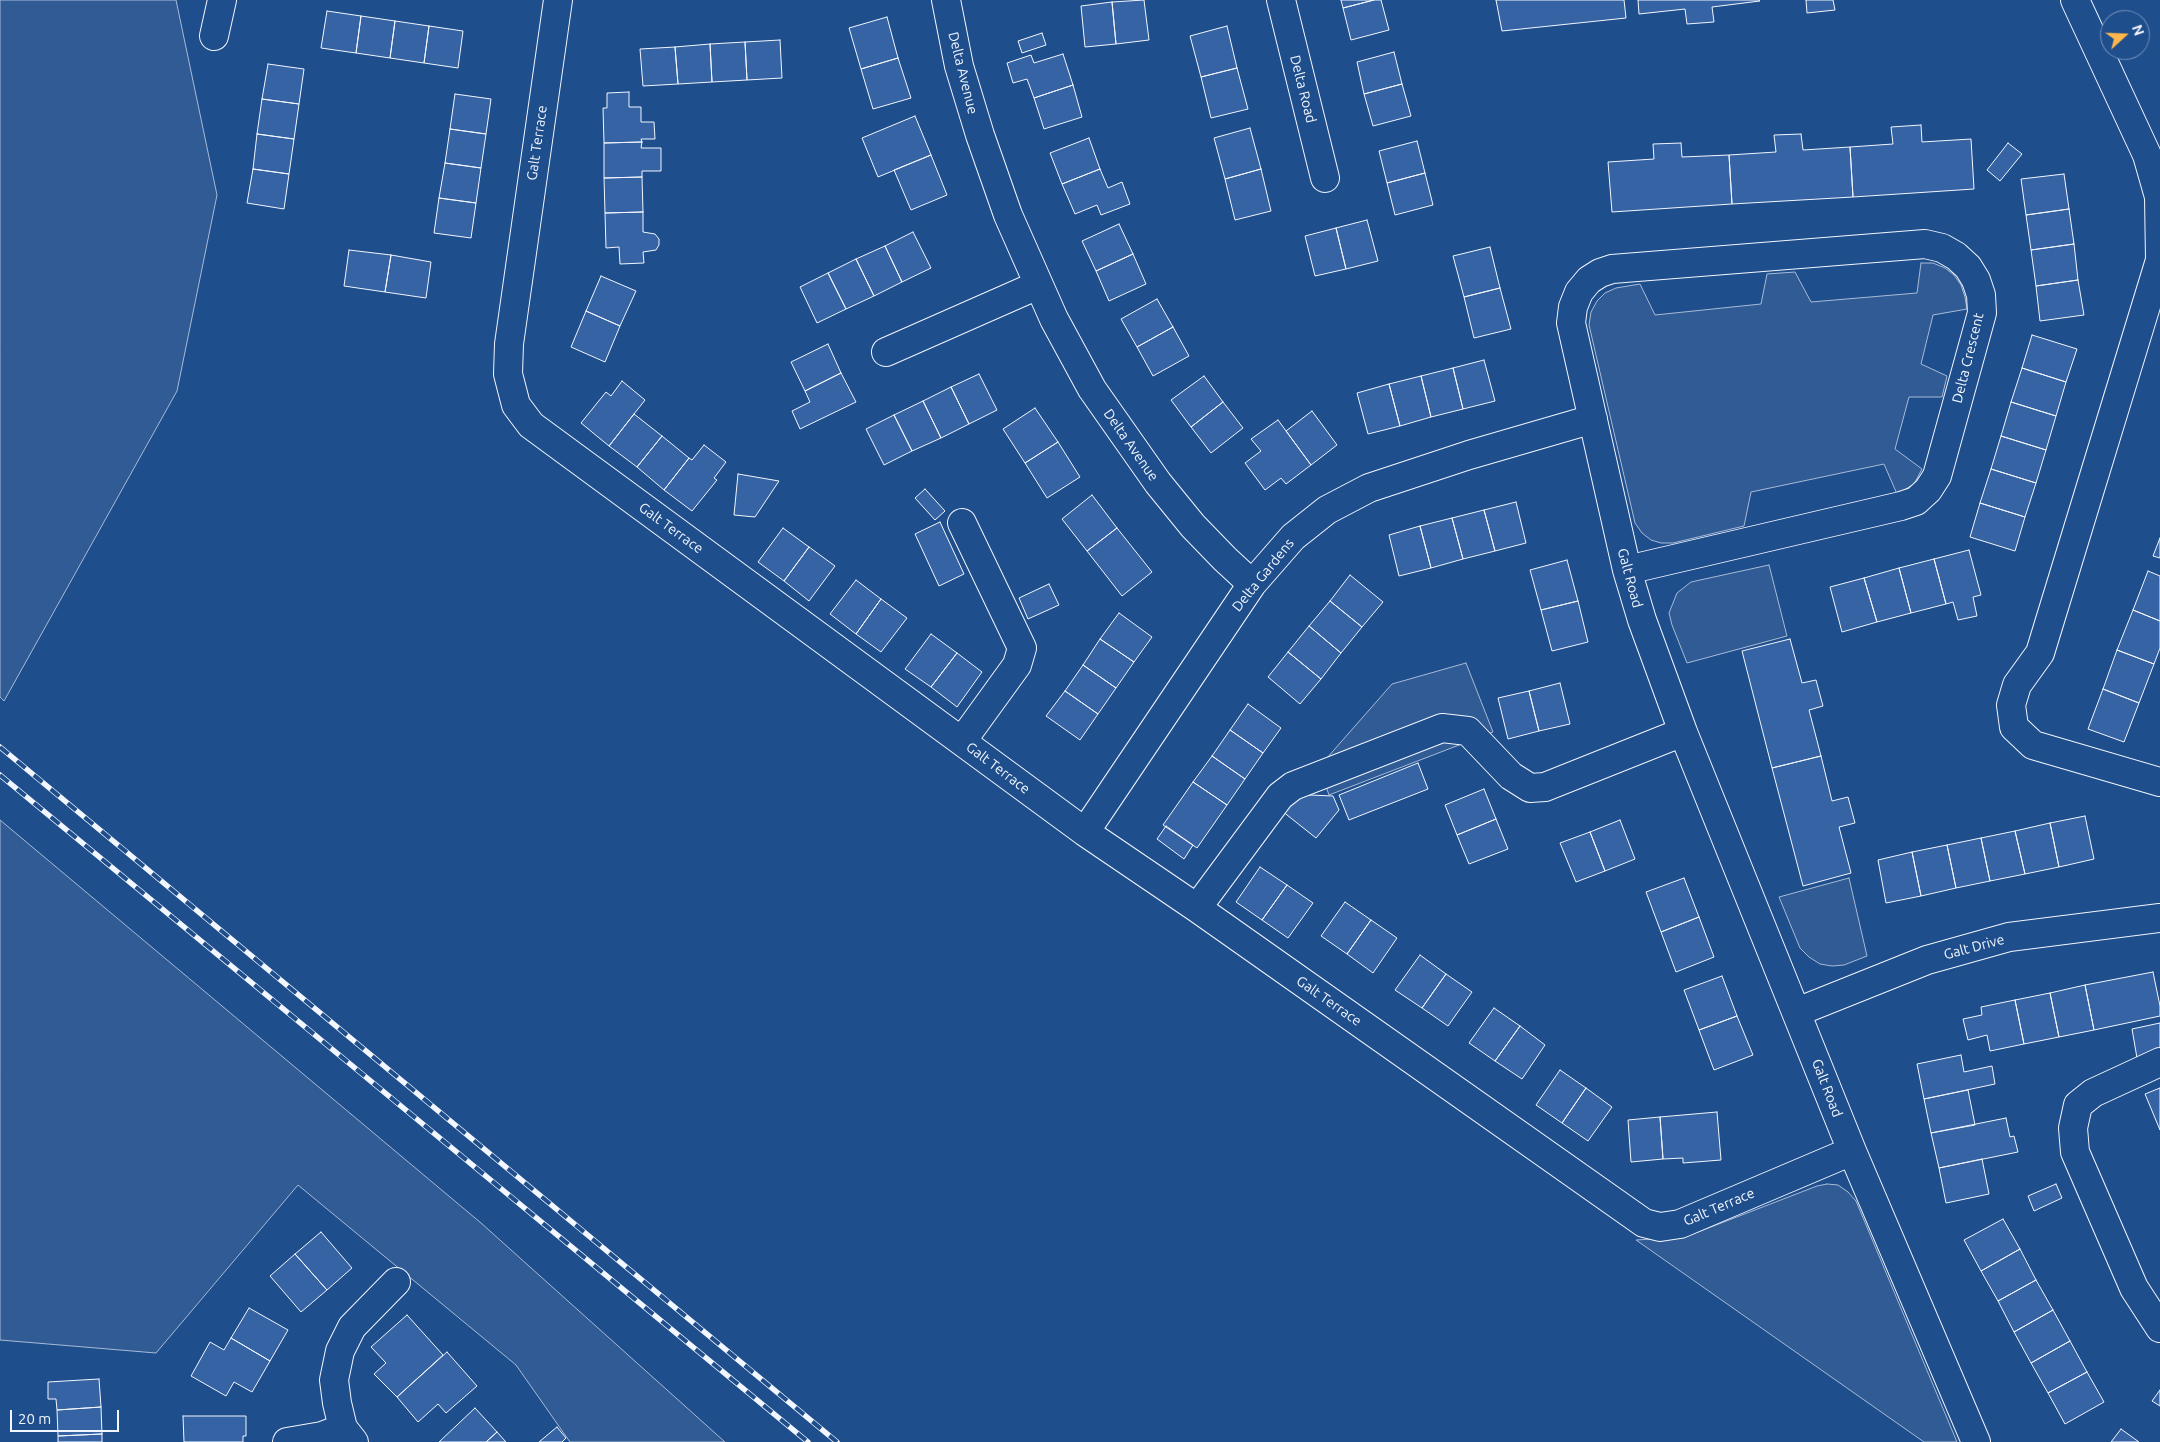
<!DOCTYPE html>
<html>
<head>
<meta charset="utf-8">
<style>
	body { margin:0 }
	#map { position:relative; width:2160px; height:1442px; overflow:hidden; background:#1f4e8c; font-family:Ubuntu,sans-serif }
	canvas { display:block }
	.north { position:absolute; left:2100px; top:10px; width:50px; height:50px; box-sizing:border-box; background:#1f4e8c; border:1px solid #7391ba; border-radius:50%; rotate:70deg; font-size:14px; font-weight:700; line-height:20px; text-align:center; color:#f2f6ff }
	.north::after { content:''; display:block; margin:auto; width:18px; height:22px; background:#ffb74d; clip-path:polygon(50% 0,100% 100%,50% 72%,0 100%) }
	.scale { position:absolute; left:10px; top:1410px; width:109px; height:22px; box-sizing:border-box; border:2px solid #f2f6ff; border-top:0; padding-left:6px; font-size:15px; line-height:18px; white-space:nowrap; color:#f2f6ff; -webkit-text-stroke:4px #1f4e8c; paint-order:stroke }
</style>
</head>
<body>
<div id="map">
<canvas width="2160" height="1442"></canvas>
<div class="north">N</div>
<div class="scale">20 m</div>
</div>
<script>
const g = document.querySelector('canvas').getContext('2d');
g.lineJoin = 'round';
function fillPath(path, color) { g.fillStyle = color; g.fill(path, 'evenodd'); }
const shape = rows => new Path2D(rows.map(r => 'M' + r).join(''));
function strokePath(path, color, width, dash) { g.strokeStyle = color; g.lineWidth = width; g.lineCap = dash ? 'butt' : 'round'; g.setLineDash(dash || []); g.stroke(path); }
function label(font, color, halo, rows, align = 'center') {
  g.font = font + ' Ubuntu,sans-serif'; g.lineWidth = 4; g.setLineDash([]); g.textBaseline = 'middle'; g.strokeStyle = halo; g.fillStyle = color; for (const [text, x, y, turn = 0] of rows) {
    g.save(); g.translate(x, y); g.rotate((+turn || 0) * Math.PI / 180); g.textAlign = isNaN(turn) ? turn : align; if (halo) g.strokeText(text, 0, 0); g.fillText(text, 0, 0); g.restore();
  }
}
const built = shape([
	[0,0,176,0,217,195,177,391,4,701,0,697,0,0],
	[1921,263,1933,263,1945,268,1954,275,1961,285,1965,297,1967,309,1933,315,1921,364,1947,376,1942,397,1909,397,1895,449,1922,469,1914,484,1897,494,1884,464,1751,492,1744,526,1673,543,1661,543,1651,540,1642,533,1635,523,1589,325,1591,312,1597,301,1605,293,1616,288,1640,284,1655,315,1761,304,1767,274,1795,272,1811,302,1917,293,1921,263],
	[1769,565,1787,636,1687,663,1672,625,1669,613,1677,593,1691,582,1769,565],
	[1466,663,1493,732,1329,795,1319,767,1392,684,1466,663],
	[0,820,481,1223,725,1442,570,1442,516,1365,298,1185,156,1353,0,1340,0,820],
	[1849,878,1867,956,1844,965,1832,966,1820,964,1809,957,1800,948,1779,897,1849,878],
	[1827,1184,1838,1185,1848,1192,1856,1201,1957,1442,1924,1442,1636,1240,1685,1237,1817,1186,1827,1184]
]);
fillPath(built, '#305b95');
strokePath(built, '#a8bbd7', 1);
const building = shape([
	[1144,0,1149,40,1116,44,1112,2,1144,0],
	[1341,0,1374,0,1343,8,1341,0],
	[1374,0,1381,0,1389,30,1351,40,1343,8,1374,0],
	[1496,0,1624,0,1626,18,1502,31,1496,0],
	[1638,0,1759,0,1760,1,1712,7,1714,22,1687,24,1685,9,1639,14,1638,0],
	[1806,0,1833,0,1835,10,1807,13,1806,0],
	[1112,2,1116,44,1085,47,1081,6,1112,2],
	[327,11,361,16,356,53,321,48,327,11],
	[361,16,395,21,390,58,356,53,361,16],
	[887,17,898,58,861,69,849,28,887,17],
	[395,21,429,26,424,63,390,58,395,21],
	[429,26,463,31,458,68,424,63,429,26],
	[1227,26,1237,68,1201,77,1190,36,1227,26],
	[1042,33,1046,45,1022,53,1018,41,1042,33],
	[780,40,782,78,747,80,745,42,780,40],
	[745,42,747,80,712,82,710,44,745,42],
	[710,44,712,82,678,84,675,47,710,44],
	[675,47,678,84,643,86,640,49,675,47],
	[1394,52,1402,84,1364,94,1357,62,1394,52],
	[1063,54,1073,85,1034,98,1027,79,1013,83,1007,63,1031,55,1034,63,1063,54],
	[898,58,911,98,873,109,861,69,898,58],
	[268,64,304,69,299,104,262,99,268,64],
	[1237,68,1248,109,1211,118,1201,77,1237,68],
	[1402,84,1411,116,1373,126,1364,94,1402,84],
	[1073,85,1082,117,1044,129,1034,98,1073,85],
	[629,92,629,107,641,107,641,122,654,122,655,139,641,139,642,142,604,143,603,108,607,108,607,93,629,92],
	[455,94,491,99,486,134,450,129,455,94],
	[262,99,299,104,294,139,257,134,262,99],
	[915,116,931,155,878,177,862,138,915,116],
	[1921,125,1922,142,1971,139,1974,189,1853,197,1850,147,1893,144,1891,127,1921,125],
	[1250,128,1261,169,1225,179,1214,138,1250,128],
	[450,129,486,134,481,168,445,163,450,129],
	[257,134,294,139,289,174,253,169,257,134],
	[1801,134,1803,150,1850,147,1853,197,1732,204,1729,155,1776,152,1774,135,1801,134],
	[1089,138,1100,169,1062,184,1050,153,1089,138],
	[1417,141,1425,173,1387,183,1379,151,1417,141],
	[642,142,641,148,661,148,661,171,642,171,642,177,604,178,604,143,642,142],
	[1681,143,1682,157,1729,155,1732,204,1612,212,1608,162,1654,159,1653,144,1681,143],
	[2008,143,2022,154,2000,181,1987,170,2008,143],
	[931,155,947,195,911,210,894,170,931,155],
	[445,163,481,168,476,203,439,198,445,163],
	[253,169,289,174,284,209,247,203,253,169],
	[1100,169,1108,188,1122,182,1130,204,1101,215,1097,205,1075,214,1062,184,1100,169],
	[1261,169,1271,211,1235,220,1225,179,1261,169],
	[1425,173,1433,205,1395,215,1387,183,1425,173],
	[2064,174,2069,209,2026,215,2021,179,2064,174],
	[642,177,643,212,605,213,604,178,642,177],
	[439,198,476,203,471,238,434,233,439,198],
	[2069,209,2074,244,2031,250,2026,215,2069,209],
	[643,212,643,232,655,234,659,239,659,245,656,250,643,252,644,263,620,264,619,247,606,248,605,213,643,212],
	[1367,220,1378,261,1346,269,1336,228,1367,220],
	[1119,224,1133,254,1096,271,1082,241,1119,224],
	[1336,228,1346,269,1315,276,1305,236,1336,228],
	[913,232,931,268,902,282,885,246,913,232],
	[2074,244,2078,280,2036,286,2031,250,2074,244],
	[885,246,902,282,874,296,856,259,885,246],
	[1490,247,1500,288,1464,297,1453,256,1490,247],
	[349,250,391,255,385,292,344,286,349,250],
	[1133,254,1146,284,1109,301,1096,271,1133,254],
	[391,255,431,262,426,298,385,292,391,255],
	[856,259,874,296,846,309,828,273,856,259],
	[828,273,846,309,817,323,800,287,828,273],
	[601,276,636,291,620,326,586,311,601,276],
	[2078,280,2084,315,2040,321,2036,286,2078,280],
	[1500,288,1511,329,1474,338,1464,297,1500,288],
	[1157,299,1173,327,1137,347,1121,319,1157,299],
	[586,311,620,326,605,362,571,347,586,311],
	[1173,327,1189,356,1153,376,1137,347,1173,327],
	[2032,335,2077,349,2066,382,2022,368,2032,335],
	[828,344,841,373,805,391,791,362,828,344],
	[1484,360,1495,401,1463,409,1453,368,1484,360],
	[1453,368,1463,409,1431,417,1421,376,1453,368],
	[2022,368,2066,382,2056,416,2011,402,2022,368],
	[841,373,856,402,800,429,792,411,810,402,805,391,841,373],
	[979,374,997,410,969,424,951,387,979,374],
	[1204,376,1223,402,1191,427,1171,400,1204,376],
	[1421,376,1431,417,1400,426,1389,384,1421,376],
	[622,381,645,400,609,446,581,423,606,392,611,396,622,381],
	[1389,384,1400,426,1368,434,1357,393,1389,384],
	[951,387,969,424,941,438,923,401,951,387],
	[923,401,941,438,912,451,894,415,923,401],
	[1223,402,1243,428,1211,453,1191,427,1223,402],
	[2011,402,2056,416,2046,450,2001,436,2011,402],
	[1035,408,1058,442,1025,463,1003,429,1035,408],
	[1312,411,1337,445,1311,465,1286,431,1312,411],
	[634,414,662,436,637,467,609,446,634,414],
	[894,415,912,451,884,465,866,429,894,415],
	[1278,420,1311,465,1286,484,1281,478,1265,490,1245,463,1261,451,1251,439,1278,420],
	[662,436,689,458,664,490,637,467,662,436],
	[2001,436,2046,450,2036,483,1991,469,2001,436],
	[1058,442,1080,477,1047,498,1025,463,1058,442],
	[704,445,726,462,714,478,717,480,692,511,664,490,689,458,692,460,704,445],
	[1991,469,2036,483,2025,517,1980,503,1991,469],
	[738,474,779,481,755,517,734,515,738,474],
	[925,489,945,511,935,520,915,498,925,489],
	[1092,495,1117,528,1087,551,1062,519,1092,495],
	[1516,502,1526,543,1495,551,1484,510,1516,502],
	[1980,503,2025,517,2015,551,1970,537,1980,503],
	[1484,510,1495,551,1463,559,1452,518,1484,510],
	[1452,518,1463,559,1431,568,1420,526,1452,518],
	[940,522,964,574,939,586,915,534,940,522],
	[1420,526,1431,568,1399,576,1389,535,1420,526],
	[783,528,809,547,784,581,758,562,783,528],
	[1117,528,1152,572,1122,596,1087,551,1117,528],
	[2160,538,2160,558,2153,556,2160,538],
	[809,547,835,566,809,601,784,581,809,547],
	[1969,550,1981,595,1973,597,1977,616,1958,620,1953,602,1946,604,1934,559,1969,550],
	[1934,559,1946,604,1911,613,1899,568,1934,559],
	[1567,560,1578,601,1541,610,1530,570,1567,560],
	[1899,568,1911,613,1877,622,1864,578,1899,568],
	[2148,571,2160,576,2160,621,2133,610,2148,571],
	[1350,575,1383,602,1362,627,1330,601,1350,575],
	[1864,578,1877,622,1842,632,1830,587,1864,578],
	[856,580,881,599,856,634,830,614,856,580],
	[1049,584,1059,605,1028,619,1019,598,1049,584],
	[881,599,907,618,881,652,856,634,881,599],
	[1330,601,1362,627,1341,653,1309,626,1330,601],
	[1578,601,1588,642,1552,651,1541,610,1578,601],
	[2133,610,2160,621,2160,648,2154,664,2117,650,2133,610],
	[1119,613,1152,637,1134,662,1100,639,1119,613],
	[1309,626,1341,653,1321,679,1288,652,1309,626],
	[931,634,957,653,931,687,905,669,931,634],
	[1100,639,1134,662,1116,688,1083,665,1100,639],
	[1790,639,1802,683,1816,680,1823,706,1809,710,1821,756,1772,768,1742,651,1790,639],
	[2117,650,2154,664,2139,703,2103,689,2117,650],
	[1288,652,1321,679,1300,704,1268,677,1288,652],
	[957,653,982,672,957,707,931,687,957,653],
	[1083,665,1116,688,1098,714,1065,691,1083,665],
	[1560,683,1570,724,1539,731,1529,691,1560,683],
	[2103,689,2139,703,2124,742,2088,729,2103,689],
	[1065,691,1098,714,1080,740,1046,716,1065,691],
	[1529,691,1539,731,1508,739,1498,698,1529,691],
	[1248,704,1281,728,1263,753,1230,730,1248,704],
	[1230,730,1263,753,1245,779,1212,756,1230,730],
	[1212,756,1245,779,1227,805,1193,782,1212,756],
	[1821,756,1832,801,1848,797,1855,823,1839,827,1851,873,1803,886,1772,768,1821,756],
	[1418,763,1428,789,1349,820,1339,795,1418,763],
	[1193,782,1227,805,1197,848,1163,825,1193,782],
	[1484,789,1496,819,1457,835,1445,805,1484,789],
	[1310,795,1333,796,1339,810,1316,838,1282,811,1300,797,1310,795],
	[2085,816,2094,859,2059,867,2050,823,2085,816],
	[1496,819,1508,849,1469,864,1457,835,1496,819],
	[1620,820,1635,859,1605,871,1590,832,1620,820],
	[2050,823,2059,867,2025,874,2015,831,2050,823],
	[1166,826,1193,845,1184,859,1157,839,1166,826],
	[2015,831,2025,874,1990,881,1981,838,2015,831],
	[1590,832,1605,871,1576,882,1560,843,1590,832],
	[1981,838,1990,881,1956,888,1947,845,1981,838],
	[1947,845,1956,888,1921,896,1912,852,1947,845],
	[1912,852,1921,896,1886,903,1878,860,1912,852],
	[1260,867,1287,885,1262,920,1236,902,1260,867],
	[1684,878,1699,917,1661,932,1646,892,1684,878],
	[1287,885,1313,903,1288,938,1262,920,1287,885],
	[1345,902,1371,920,1347,954,1321,936,1345,902],
	[1699,917,1714,957,1676,972,1661,932,1699,917],
	[1371,920,1397,938,1373,973,1347,954,1371,920],
	[1420,955,1446,974,1422,1008,1395,990,1420,955],
	[2153,972,2160,1006,2160,1016,2094,1030,2085,985,2153,972],
	[1446,974,1472,992,1448,1026,1422,1008,1446,974],
	[1722,976,1737,1016,1699,1030,1684,990,1722,976],
	[2085,985,2094,1030,2059,1037,2050,993,2085,985],
	[2050,993,2059,1037,2024,1044,2015,1000,2050,993],
	[2015,1000,2024,1044,1990,1051,1987,1035,1968,1040,1963,1019,1982,1015,1981,1007,2015,1000],
	[1494,1008,1520,1026,1495,1061,1469,1043,1494,1008],
	[1737,1016,1753,1055,1714,1070,1699,1030,1737,1016],
	[2160,1023,2160,1049,2137,1058,2132,1029,2160,1023],
	[1520,1026,1545,1045,1522,1079,1495,1061,1520,1026],
	[1961,1055,1964,1072,1992,1066,1995,1084,1924,1099,1917,1064,1961,1055],
	[1560,1070,1586,1088,1562,1123,1536,1105,1560,1070],
	[1586,1088,1612,1107,1588,1141,1562,1123,1586,1088],
	[2160,1088,2160,1130,2145,1094,2160,1088],
	[1968,1090,1975,1125,1931,1133,1924,1099,1968,1090],
	[1717,1112,1721,1160,1683,1163,1683,1158,1663,1159,1660,1117,1717,1112],
	[1660,1117,1663,1159,1631,1162,1628,1120,1660,1117],
	[2006,1118,2010,1137,2014,1136,2018,1152,1939,1168,1931,1133,2006,1118],
	[1982,1159,1989,1194,1946,1203,1939,1168,1982,1159],
	[2056,1184,2062,1198,2034,1211,2028,1196,2056,1184],
	[2003,1219,2020,1249,1981,1271,1964,1240,2003,1219],
	[321,1232,352,1268,327,1290,295,1254,321,1232],
	[2020,1249,2036,1280,1998,1301,1981,1271,2020,1249],
	[295,1254,327,1290,301,1312,270,1276,295,1254],
	[2036,1280,2053,1310,2014,1332,1998,1301,2036,1280],
	[249,1308,288,1330,270,1361,231,1338,249,1308],
	[2053,1310,2070,1341,2031,1363,2014,1332,2053,1310],
	[407,1315,443,1355,397,1397,374,1374,386,1363,371,1347,407,1315],
	[231,1338,270,1361,252,1392,234,1382,226,1396,191,1376,210,1342,224,1350,231,1338],
	[2070,1341,2087,1372,2048,1393,2031,1363,2070,1341],
	[447,1352,477,1386,446,1413,438,1404,418,1422,397,1397,447,1352],
	[2087,1372,2104,1402,2065,1424,2048,1393,2087,1372],
	[99,1379,101,1407,57,1410,56,1399,48,1399,48,1382,99,1379],
	[2160,1390,2160,1406,2152,1401,2160,1390],
	[101,1407,102,1434,58,1436,57,1410,101,1407],
	[475,1408,497,1432,486,1442,439,1442,475,1408],
	[183,1416,246,1416,246,1436,243,1436,243,1442,184,1442,183,1416],
	[557,1427,566,1438,562,1442,539,1442,557,1427],
	[2121,1429,2139,1442,2111,1442,2121,1429],
	[497,1432,506,1442,486,1442,497,1432],
	[102,1434,102,1442,58,1442,58,1436,102,1434]
]);
fillPath(building, '#3563a3');
strokePath(building, '#f2f6ff', 1);
const minor = shape([
	[558,0,509,344,508,374,516,405,531,425,1085,832,1197,908,1644,1223,1660,1227,1680,1224,1852,1151],
	[946,0,959,66,980,135,1008,215,1054,319,1092,389,1158,483,1193,526,1225,559,1252,584],
	[1281,0,1325,178],
	[2075,0,2147,155,2159,197,2160,260,2040,653,2017,685,2011,705,2014,727,2033,745,2160,782],
	[214,36,222,0],
	[886,352,1038,285],
	[1627,570,1901,506,1916,501,1928,490,1937,476,1982,313,1981,295,1976,280,1968,267,1956,256,1942,248,1925,244,1612,269,1600,273,1589,280,1579,292,1573,307,1571,323,1627,570,1642,620,1683,732,1852,1151,1976,1442],
	[962,741,1017,665,1022,648,962,523],
	[1085,832,1252,584,1293,537,1327,510,1369,488,1469,455,1593,419],
	[1197,908,1280,796,1293,786,1442,728,1468,731,1511,776,1530,788,1545,787,1683,732],
	[1797,1012,1927,960,2009,937,2160,918],
	[2160,1062,2093,1093,2078,1105,2073,1128,2075,1152,2134,1288,2160,1328],
	[287,1442,322,1436,343,1428],
	[354,1442,343,1428,337,1403,334,1380,340,1351,352,1327,396,1282]
]);
strokePath(minor, '#f2f6ff', 30);
strokePath(minor, '#1f4e8c', 28);
const rail = shape([
	[0,747,837,1442],
	[0,775,808,1442]
]);
strokePath(rail, '#f2f6ff', 5.5);
strokePath(rail, '#1f4e8c', 4, [11]);
label('14px', '#f2f6ff', '#1f4e8c', [
	["Delta Avenue",963,73,76],
	["Delta Road",1303,89,76],
	["Galt Terrace",537,143,-82],
	["Delta Crescent",1968,358,-76],
	["Delta Avenue",1131,445,55],
	["Galt Terrace",671,528,36],
	["Delta Gardens",1263,575,-51],
	["Galt Road",1630,578,75],
	["Galt Terrace",998,768,37],
	["Galt Drive",1974,947,-15],
	["Galt Terrace",1329,1001,35],
	["Galt Road",1827,1088,69],
	["Galt Terrace",1719,1207,-23]
]);
</script>
</body>
</html>
